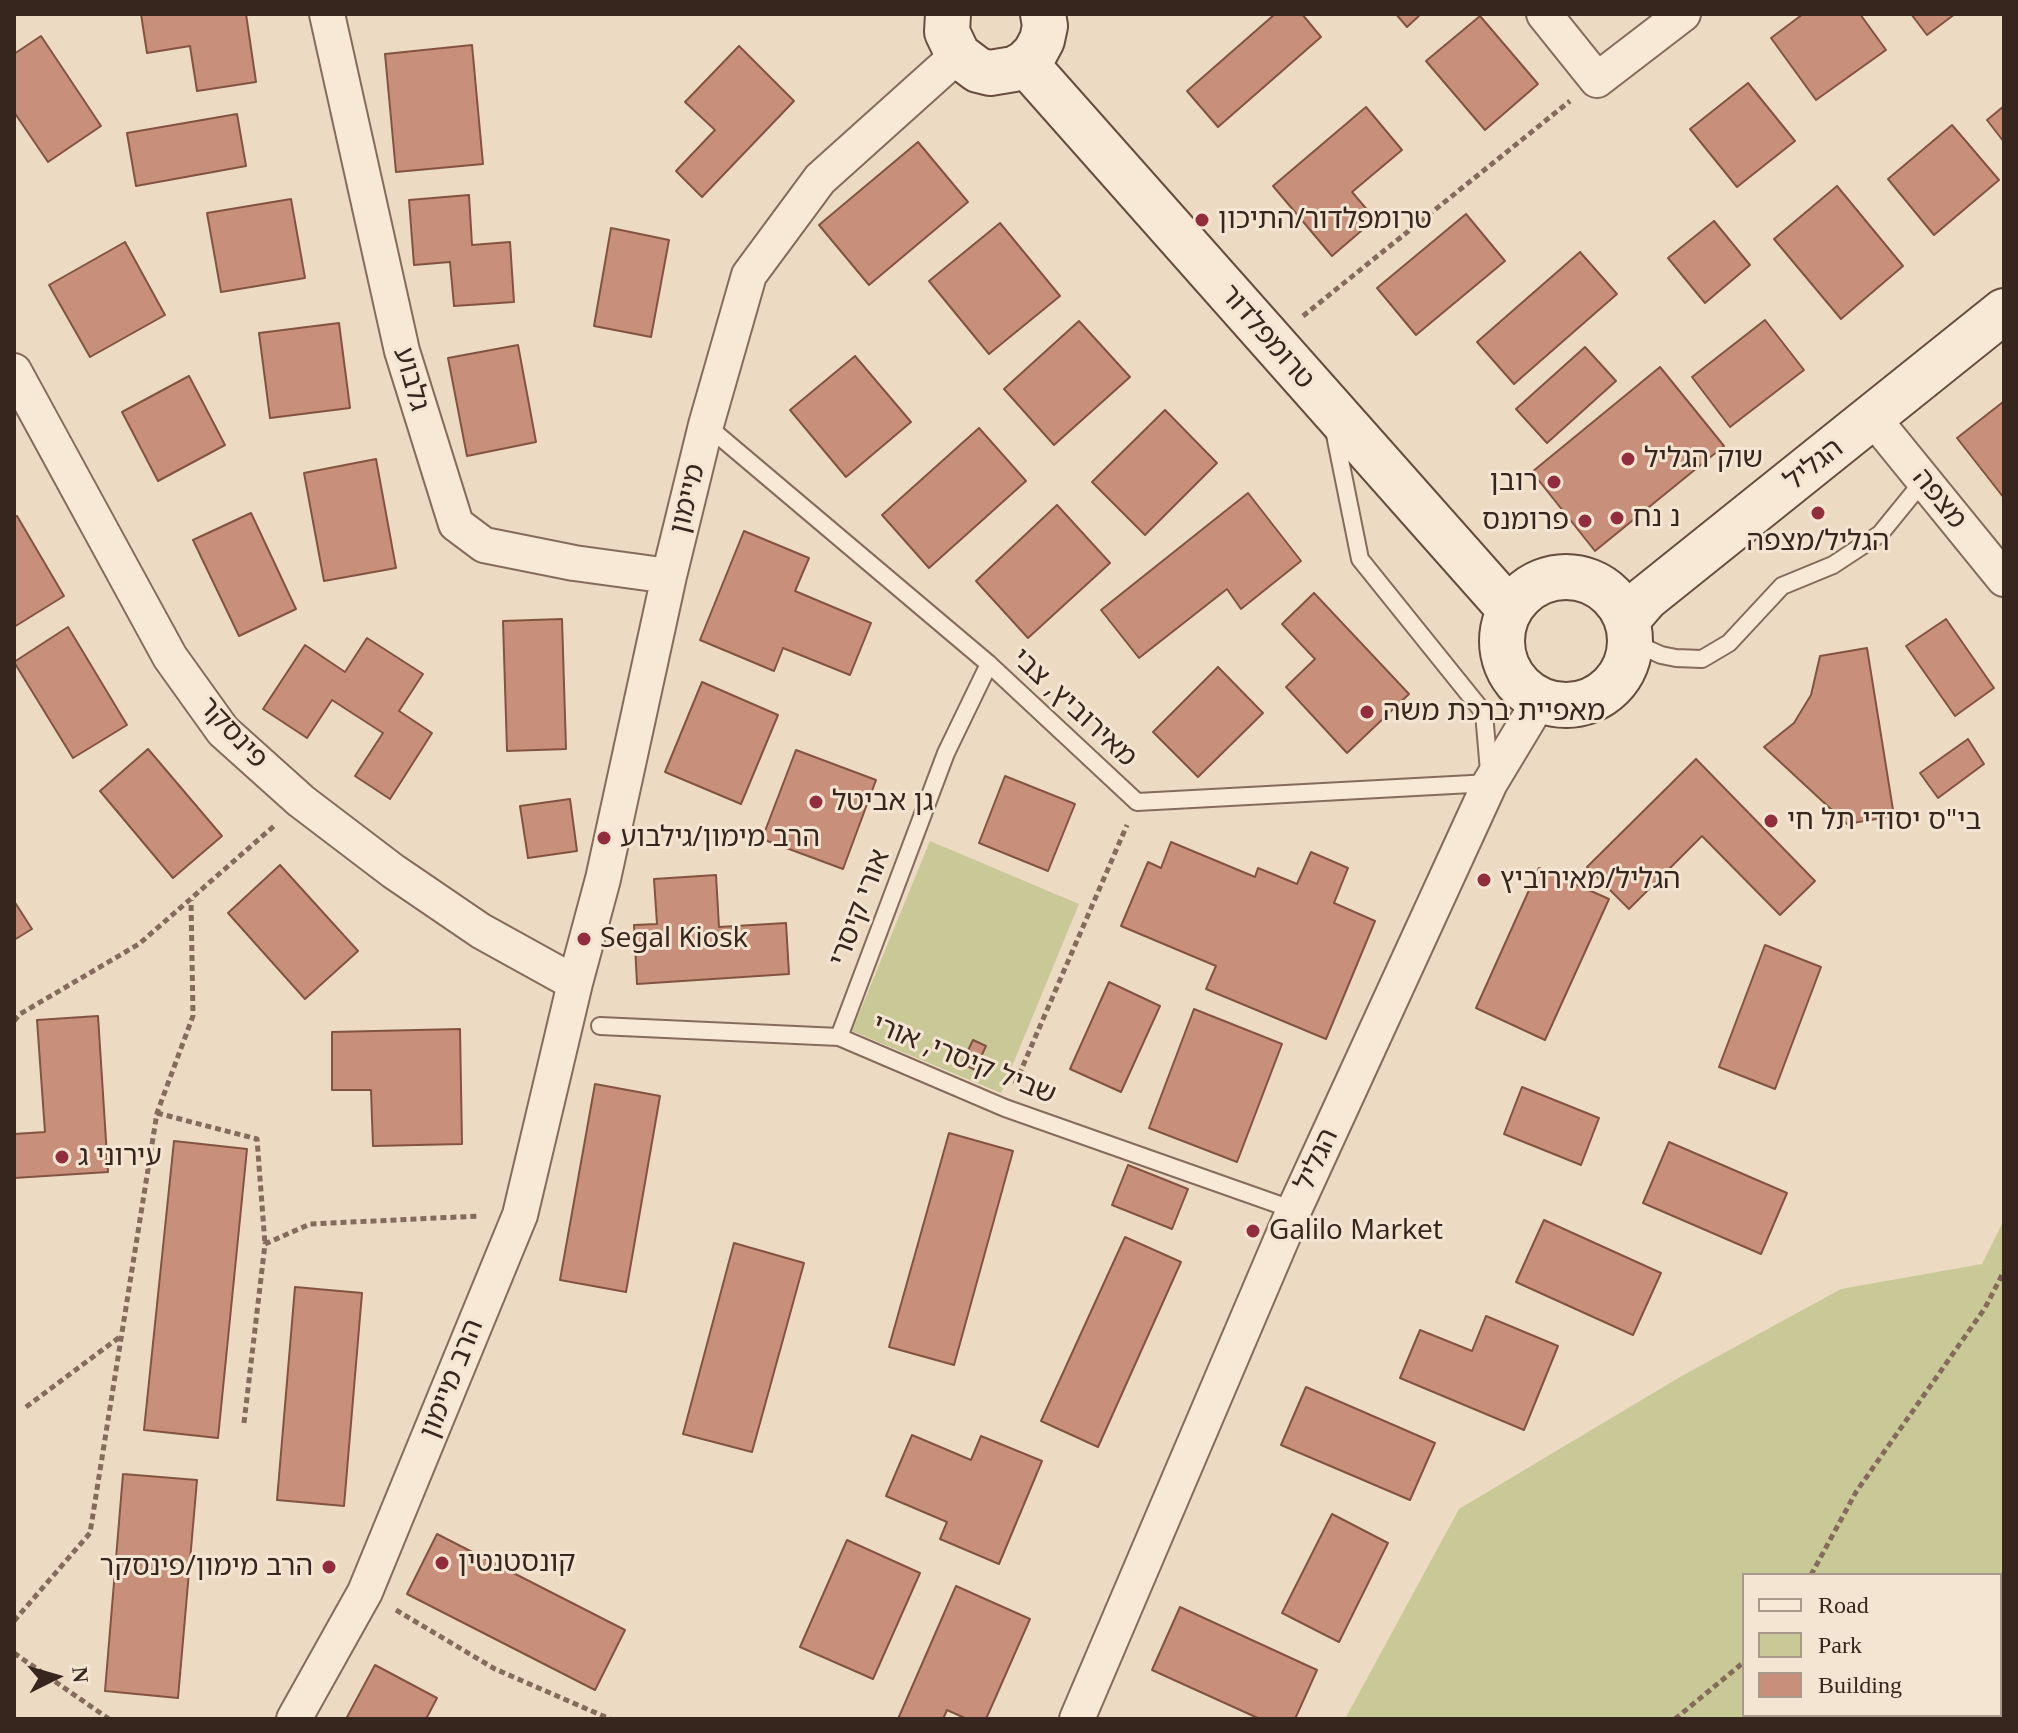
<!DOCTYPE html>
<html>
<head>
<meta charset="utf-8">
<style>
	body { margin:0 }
	#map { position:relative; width:2018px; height:1733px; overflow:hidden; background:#ecdac3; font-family:Georgia,serif }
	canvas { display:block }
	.frame { position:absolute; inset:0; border:16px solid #36261e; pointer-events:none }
	.legend { position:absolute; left:1742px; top:1573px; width:260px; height:144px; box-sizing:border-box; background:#f4e5d2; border:2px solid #a8998a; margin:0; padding:10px 14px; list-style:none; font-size:24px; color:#36261e }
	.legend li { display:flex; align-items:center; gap:16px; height:40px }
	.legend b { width:40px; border:2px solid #a8998a }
	.north { position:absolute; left:16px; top:1637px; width:80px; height:80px; -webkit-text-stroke:6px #f4e5d2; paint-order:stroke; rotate:85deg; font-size:22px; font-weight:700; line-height:32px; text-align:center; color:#36261e }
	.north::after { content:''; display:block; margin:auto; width:28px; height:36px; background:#36261e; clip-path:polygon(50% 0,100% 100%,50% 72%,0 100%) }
</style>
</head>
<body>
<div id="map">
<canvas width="2018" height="1733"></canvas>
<div class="frame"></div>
<ul class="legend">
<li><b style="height:10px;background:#f7e9d6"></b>Road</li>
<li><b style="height:22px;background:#c9c897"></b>Park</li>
<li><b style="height:22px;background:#c8907a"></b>Building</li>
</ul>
<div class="north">N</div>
</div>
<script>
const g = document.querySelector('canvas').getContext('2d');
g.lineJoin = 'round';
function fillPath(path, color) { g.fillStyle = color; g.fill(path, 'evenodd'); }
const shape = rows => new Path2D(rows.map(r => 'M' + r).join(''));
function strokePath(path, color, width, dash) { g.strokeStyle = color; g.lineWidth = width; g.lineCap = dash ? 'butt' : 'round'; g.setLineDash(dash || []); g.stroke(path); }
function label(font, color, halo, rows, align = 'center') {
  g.font = font + ' Georgia,"Noto Sans Hebrew",serif'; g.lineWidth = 6; g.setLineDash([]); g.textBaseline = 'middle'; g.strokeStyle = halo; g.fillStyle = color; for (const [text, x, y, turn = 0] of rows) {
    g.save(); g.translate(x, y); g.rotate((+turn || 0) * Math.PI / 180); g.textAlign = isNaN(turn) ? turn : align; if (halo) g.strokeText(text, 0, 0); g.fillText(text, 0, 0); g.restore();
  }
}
fillPath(shape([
	[930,841,1079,904,1001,1093,852,1031],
	[2004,1220,2004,1719,1345,1719,1459,1509,1680,1377,1841,1289,1982,1264],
	[1744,1575,2000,1575,2000,1715,1744,1715]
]), '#c9c897');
const building = shape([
	[141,14,246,14,256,82,197,91,190,46,147,53,141,14],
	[1275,14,1302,14,1321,37,1218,127,1187,91,1275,14],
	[1396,14,1421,14,1407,27,1396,14],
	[1803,14,1860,14,1886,50,1816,100,1771,38,1803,14],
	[1911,14,1955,14,1927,35,1911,14],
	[1480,16,1538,84,1485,130,1426,61,1480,16],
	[41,36,101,126,48,162,14,112,14,54,41,36],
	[472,45,483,164,396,172,385,54,472,45],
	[739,46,794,101,702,197,676,171,715,130,685,102,739,46],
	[1748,83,1795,141,1737,187,1690,129,1748,83],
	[2004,106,2004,142,1987,120,2004,106],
	[1366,107,1402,150,1352,192,1375,219,1332,256,1273,186,1366,107],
	[237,114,246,166,136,186,127,133,237,114],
	[1952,125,1999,180,1934,235,1888,179,1952,125],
	[918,142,968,202,869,285,819,225,918,142],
	[1837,186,1903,266,1841,319,1774,239,1837,186],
	[469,195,472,245,510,242,514,302,454,306,450,262,414,265,409,200,469,195],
	[291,199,305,278,221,292,207,213,291,199],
	[1466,214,1505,261,1416,335,1377,288,1466,214],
	[1714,221,1750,265,1705,303,1668,258,1714,221],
	[1000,223,1060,296,989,354,929,281,1000,223],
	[611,228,669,240,651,337,594,326,611,228],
	[125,242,165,315,90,357,49,285,125,242],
	[1580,252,1617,294,1514,384,1477,342,1580,252],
	[1765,320,1804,370,1730,427,1692,377,1765,320],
	[1079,321,1130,377,1054,445,1004,389,1079,321],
	[339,323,350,408,270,418,259,333,339,323],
	[518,345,536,442,467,456,448,358,518,345],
	[1585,347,1616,381,1547,443,1516,409,1585,347],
	[855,356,911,422,846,477,790,410,855,356],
	[1660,367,1724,446,1595,551,1532,472,1660,367],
	[189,376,225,445,158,481,122,412,189,376],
	[2003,402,2004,403,2004,498,1957,438,2003,402],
	[1165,410,1217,463,1145,535,1092,482,1165,410],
	[979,428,1026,481,929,568,882,515,979,428],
	[376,459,396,568,324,581,304,473,376,459],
	[1248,493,1301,561,1241,609,1227,589,1139,658,1101,610,1248,493],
	[1057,505,1110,563,1028,638,976,581,1057,505],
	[251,513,296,609,239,636,193,540,251,513],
	[17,516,64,596,14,627,14,517,17,516],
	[744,531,809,558,795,591,871,623,850,675,783,648,774,671,700,640,744,531],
	[1314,593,1409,694,1347,753,1286,687,1315,659,1282,624,1314,593],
	[562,619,566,749,507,751,503,621,562,619],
	[1946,619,1994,688,1955,716,1906,646,1946,619],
	[68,627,127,725,73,758,14,662,68,627],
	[367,638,423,674,399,711,432,733,390,799,355,776,383,733,332,700,307,738,263,709,305,645,345,672,367,638],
	[1867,648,1894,816,1847,824,1764,747,1794,723,1811,695,1820,656,1867,648],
	[1218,667,1263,713,1198,777,1153,732,1218,667],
	[702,682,778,715,741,804,665,772,702,682],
	[1968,739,1984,764,1938,798,1920,773,1968,739],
	[148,749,222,836,173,878,100,791,148,749],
	[796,750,876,780,843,869,762,839,796,750],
	[1696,759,1815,881,1780,915,1702,836,1629,909,1587,867,1696,759],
	[1005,776,1075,804,1048,871,979,843,1005,776],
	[570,799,577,851,528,858,520,806,570,799],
	[1171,842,1255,877,1258,868,1297,884,1311,852,1348,868,1334,903,1375,921,1326,1039,1206,989,1216,966,1121,926,1148,862,1161,868,1171,842],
	[280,865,358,951,305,999,228,913,280,865],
	[1539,868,1609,899,1545,1040,1476,1008,1539,868],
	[716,875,719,927,786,923,789,974,637,984,634,925,657,924,654,879,716,875],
	[14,901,32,929,14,940,14,901],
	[1765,945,1821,967,1775,1089,1719,1067,1765,945],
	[1109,982,1160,1006,1121,1092,1070,1069,1109,982],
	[1194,1009,1282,1044,1237,1162,1149,1128,1194,1009],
	[98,1016,108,1172,14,1178,14,1134,45,1132,37,1020,98,1016],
	[460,1029,462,1144,373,1146,371,1090,332,1090,332,1032,460,1029],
	[973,1040,986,1046,975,1070,962,1063,973,1040],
	[595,1084,660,1096,626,1292,560,1280,595,1084],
	[1522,1087,1599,1118,1581,1165,1504,1134,1522,1087],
	[949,1133,1013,1151,954,1365,889,1347,949,1133],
	[174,1141,247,1149,218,1438,144,1430,174,1141],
	[1669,1142,1787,1193,1761,1254,1643,1203,1669,1142],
	[1128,1165,1188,1189,1172,1229,1112,1205,1128,1165],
	[1544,1220,1661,1273,1633,1335,1516,1282,1544,1220],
	[1125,1237,1181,1262,1098,1447,1041,1421,1125,1237],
	[734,1243,804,1263,752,1452,683,1434,734,1243],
	[295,1287,362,1293,344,1506,277,1500,295,1287],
	[1486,1316,1558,1346,1524,1430,1400,1378,1420,1330,1472,1351,1486,1316],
	[1306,1387,1435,1443,1410,1500,1281,1445,1306,1387],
	[912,1435,971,1460,981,1436,1042,1461,999,1564,940,1539,947,1522,886,1496,912,1435],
	[123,1474,197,1480,178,1698,105,1691,123,1474],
	[1332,1514,1388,1543,1339,1642,1282,1613,1332,1514],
	[437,1534,625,1630,595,1690,407,1594,437,1534],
	[847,1540,920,1573,873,1679,800,1647,847,1540],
	[956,1586,1030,1619,986,1719,967,1719,947,1710,943,1719,898,1719,956,1586],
	[1180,1607,1317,1670,1295,1719,1260,1719,1152,1670,1180,1607],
	[375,1665,437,1698,426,1719,346,1719,375,1665]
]);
fillPath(building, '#c8907a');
strokePath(building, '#835342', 2);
const lane = shape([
	[706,425,989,664,1137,802,1490,783,1484,713,1360,559,1334,430],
	[1630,641,1661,655,1676,658,1702,659,1729,643,1782,586,1833,565,1880,534,1924,480],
	[600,1026,839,1037,1005,1108,1294,1210],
	[839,1037,946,753,989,664]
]);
const street = shape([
	[327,14,402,351,456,524,484,545,574,563,669,576],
	[1544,14,1597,80,1683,14],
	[14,371,170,657,223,731,301,801,393,871,481,931,575,983],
	[1873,418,2004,579],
	[294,1719,365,1592,520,1215,575,983,603,879,669,576,706,425,749,275,820,179,958,55],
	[1077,1719,1294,1210,1490,783,1540,700]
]);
const secondary = shape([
	[948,14,947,32,958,55,978,70,990,73,1014,69,1025,63,1035,53,1042,40,1045,26,1043,14],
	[1025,63,1510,610],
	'1502 641a64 64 0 1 1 128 0a64 64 0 1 1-128 0Z',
	[1627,620,1646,598,2004,311]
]);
strokePath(lane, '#856b5b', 20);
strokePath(street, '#856b5b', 38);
strokePath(secondary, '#674d3e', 48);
strokePath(shape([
	[1303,316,1570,101],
	[14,1021,20,1014,139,944,274,826],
	[1015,1084,1127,825],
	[157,1113,257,1139,265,1244],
	[26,1407,121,1336],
	[244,1423,265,1244,310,1224,480,1216],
	[1811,1575,1856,1492,1985,1308,2004,1271],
	[396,1610,495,1669,610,1719],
	[14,1621,90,1533,157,1113,193,1016,191,900],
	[14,1653,109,1719],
	[1675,1719,1744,1662]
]), '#856b5b', 5, [6, 4]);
strokePath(lane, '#f7e9d6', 16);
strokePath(street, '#f7e9d6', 34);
strokePath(secondary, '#f7e9d6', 44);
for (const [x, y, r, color] of [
	[1202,220,8,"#912d3c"],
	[1628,459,8,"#912d3c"],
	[1554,482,8,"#912d3c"],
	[1818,513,8,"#912d3c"],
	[1617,518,8,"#912d3c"],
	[1585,521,8,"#912d3c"],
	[1367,712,8,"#912d3c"],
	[816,802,8,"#912d3c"],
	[1771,821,8,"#912d3c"],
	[604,838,8,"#912d3c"],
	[1484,880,8,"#912d3c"],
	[584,939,8,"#912d3c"],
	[62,1157,8,"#912d3c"],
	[1253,1231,8,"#912d3c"],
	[442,1563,8,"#912d3c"],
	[329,1567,8,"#912d3c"]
]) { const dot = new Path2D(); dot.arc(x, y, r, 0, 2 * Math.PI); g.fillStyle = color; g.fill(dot); strokePath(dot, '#f4e5d2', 3); }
label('28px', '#36261e', '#f4e5d2', [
	["טרומפלדור/התיכון",1218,220],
	["שוק הגליל",1644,459],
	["רובן",1538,482,"right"],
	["נ נח",1633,518],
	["פרומנס",1569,521,"right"],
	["הגליל/מצפה",1818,542,"center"],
	["מאפיית ברכת משה",1383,712],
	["גן אביטל",832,802],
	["בי\"ס יסודי תל חי",1787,821],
	["הרב מימון/גילבוע",620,838],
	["הגליל/מאירוביץ",1500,880],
	["Segal Kiosk",600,939],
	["עירוני ג",78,1157],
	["Galilo Market",1269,1231],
	["קונסטנטין",458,1563],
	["הרב מימון/פינסקר",313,1567,"right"]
], 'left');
label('28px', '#36261e', '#f4e5d2', [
	["טרומפלדור",1267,337,49],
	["גלבוע",411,379,74],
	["הגליל",1814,465,-38],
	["מיימון",688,499,-76],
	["מצפה",1939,499,51],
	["מאירוביץ, צבי",1074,708,43],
	["פינסקר",233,733,47],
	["אורי קיסרי",860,908,-69],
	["שביל קיסרי, אורי",964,1060,22],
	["הגליל",1317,1160,-65],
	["הרב מיימון",452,1379,-68]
]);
</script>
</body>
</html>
